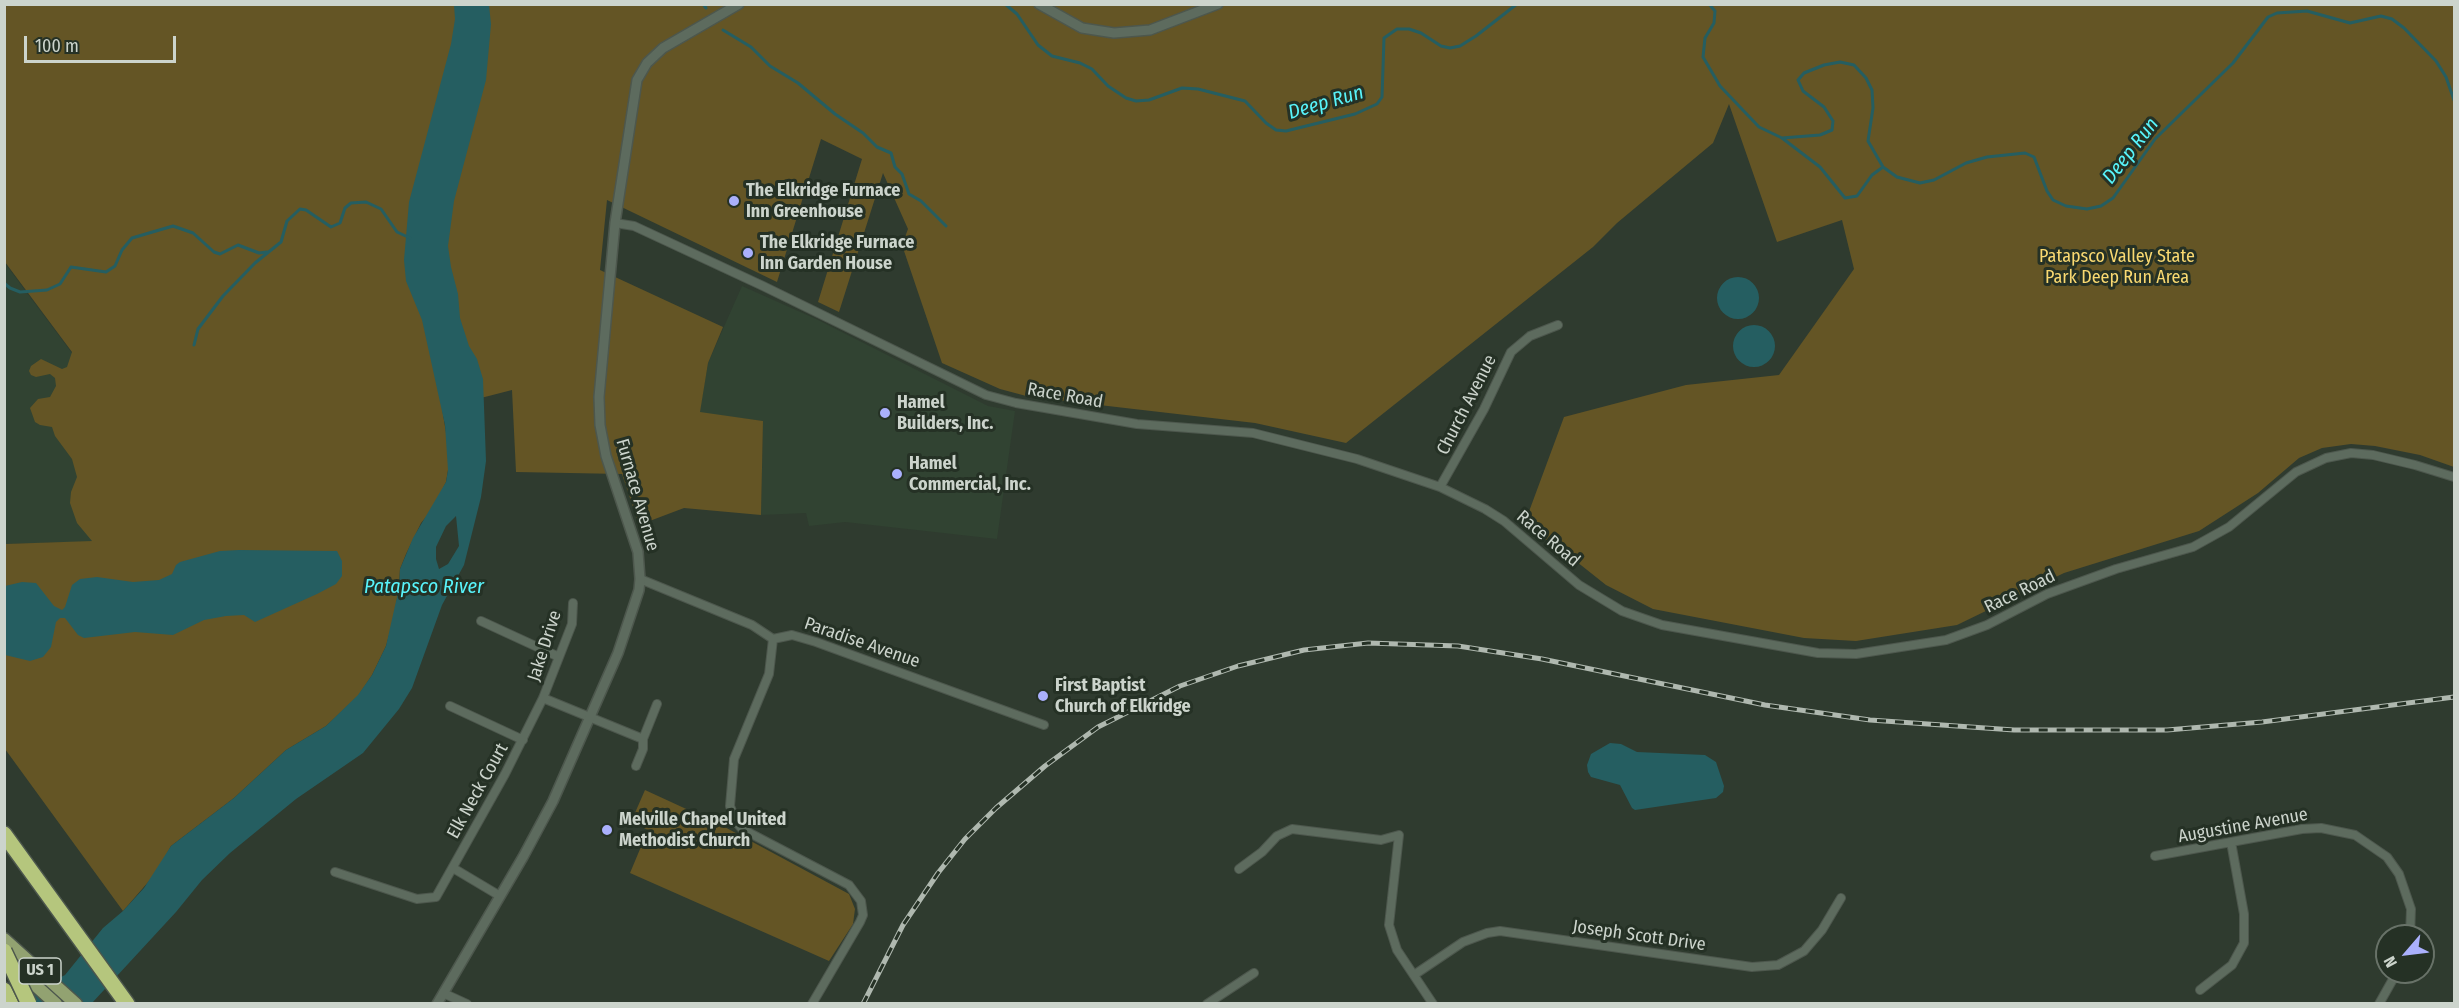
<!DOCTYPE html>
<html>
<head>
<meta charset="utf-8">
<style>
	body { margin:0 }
	#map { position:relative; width:2459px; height:1008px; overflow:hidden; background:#2f3b2f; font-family:"Fira Sans Condensed",sans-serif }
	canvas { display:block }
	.frame { position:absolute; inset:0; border:6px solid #ccd4cc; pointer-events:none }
	.north { position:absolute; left:2375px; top:924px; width:60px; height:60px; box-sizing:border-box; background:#253125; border:2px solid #687268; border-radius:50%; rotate:242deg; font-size:16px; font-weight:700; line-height:24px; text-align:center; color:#ccd4cc }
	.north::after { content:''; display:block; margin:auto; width:21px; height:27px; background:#aab0fc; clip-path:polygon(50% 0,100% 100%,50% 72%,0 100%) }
	.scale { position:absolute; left:24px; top:36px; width:152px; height:27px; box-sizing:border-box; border:3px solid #ccd4cc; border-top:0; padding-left:8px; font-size:18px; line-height:21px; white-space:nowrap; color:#ccd4cc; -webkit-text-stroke:4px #253125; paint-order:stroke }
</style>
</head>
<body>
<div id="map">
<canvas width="2459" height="1008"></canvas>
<div class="frame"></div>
<div class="north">N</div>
<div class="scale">100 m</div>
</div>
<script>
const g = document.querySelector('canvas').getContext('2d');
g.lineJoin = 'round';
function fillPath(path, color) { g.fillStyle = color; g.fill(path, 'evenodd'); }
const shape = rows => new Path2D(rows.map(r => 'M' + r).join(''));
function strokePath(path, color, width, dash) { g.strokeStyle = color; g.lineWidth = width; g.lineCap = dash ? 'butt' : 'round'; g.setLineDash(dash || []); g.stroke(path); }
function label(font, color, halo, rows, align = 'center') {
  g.font = font + ' "Fira Sans Condensed",sans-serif'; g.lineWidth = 6; g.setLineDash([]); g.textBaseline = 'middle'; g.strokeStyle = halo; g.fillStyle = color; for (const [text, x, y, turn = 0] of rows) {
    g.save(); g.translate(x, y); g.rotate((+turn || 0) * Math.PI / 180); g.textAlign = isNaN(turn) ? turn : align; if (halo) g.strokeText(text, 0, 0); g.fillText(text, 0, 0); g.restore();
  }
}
fillPath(shape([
	[4,262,110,404,113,541,5,544],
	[742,286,816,319,988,406,1015,411,997,539,845,522,809,526,806,513,761,515,763,421,699,413,708,363]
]), '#314332');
fillPath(shape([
	[5,5,2454,5,2454,467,2420,455,2375,446,2351,444,2322,448,2299,458,2258,493,2199,531,2064,573,1957,625,1856,641,1804,638,1653,609,1606,585,1567,554,1524,525,1564,417,1686,385,1779,375,1854,269,1842,220,1777,242,1729,104,1713,143,1617,223,1593,247,1346,443,1255,423,1030,397,1000,389,942,363,902,245,908,229,883,173,839,312,818,302,862,159,821,139,777,282,607,200,600,270,723,327,708,363,700,412,763,421,761,515,684,508,639,525,622,474,516,472,512,390,442,408,448,445,448,470,446,482,432,510,421,523,406,554,400,569,399,588,393,621,386,646,372,675,358,696,326,726,286,750,234,798,171,846,156,873,123,911,5,749,5,544,92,541,77,523,70,503,71,492,77,477,72,459,55,436,52,427,40,425,35,422,30,408,38,399,50,397,56,386,55,378,50,374,36,377,31,375,29,371,31,366,41,359,62,369,67,367,72,352,5,262],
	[645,790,721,825,849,894,855,909,853,924,829,961,630,873,648,830,631,822]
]), '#645525');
fillPath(shape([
	[454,5,489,5,491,24,486,80,454,201,448,246,451,267,458,294,460,318,469,346,477,359,483,379,486,461,481,497,464,565,442,605,412,688,399,709,363,753,296,799,230,853,202,880,176,912,92,1003,7,1004,65,975,103,928,123,911,144,888,171,846,234,798,286,750,326,726,358,695,372,675,386,646,399,588,400,569,413,538,446,482,448,470,445,425,422,320,406,281,404,260,409,202,451,44,455,19],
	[456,516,459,546,448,564,439,569,436,559,436,547,446,526],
	'1717 298a21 21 0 1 1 42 0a21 21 0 1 1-42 0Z',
	'1733 346a21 21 0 1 1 42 0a21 21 0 1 1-42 0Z',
	[239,550,337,551,342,561,342,576,336,584,317,594,255,622,244,615,226,616,204,620,173,635,135,632,84,638,78,635,65,618,60,618,56,622,51,647,43,657,30,661,5,655,5,586,22,582,36,583,54,606,62,610,65,607,72,585,80,579,97,577,133,582,159,580,172,574,176,565,180,562,220,551],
	[1610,743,1621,744,1637,752,1705,755,1716,762,1724,786,1723,792,1716,798,1635,810,1632,808,1620,785,1591,777,1588,772,1587,765,1591,754]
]), '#255e61');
strokePath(shape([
	[703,4,706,8],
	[1005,4,1017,14,1038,45,1052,56,1080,63,1092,69,1108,86,1126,98,1136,101,1149,100,1182,88,1198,89,1245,101,1266,123,1276,130,1286,131,1355,114,1377,104,1382,97,1384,38,1397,29,1409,29,1421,33,1441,46,1450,48,1460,46,1476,36,1517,4],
	[1709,4,1715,11,1714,23,1705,38,1703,57,1720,86,1759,127,1782,138,1820,135,1832,130,1833,121,1824,107,1803,91,1798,80,1804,73,1824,65,1840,62,1854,65,1866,78,1872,90,1873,108,1868,141,1883,167,1897,177,1920,183,1934,180,1966,163,1987,157,2025,153,2034,157,2047,191,2053,200,2066,206,2087,209,2101,206,2113,198,2155,139,2233,63,2268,17,2277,13,2307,11,2350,23,2381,16,2392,19,2404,28,2436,61,2446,77,2454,100],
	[723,30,751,47,770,66,798,83,835,114,863,133,877,147,891,153,895,167,902,174,909,194,921,201,946,226],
	[1782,138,1820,167,1845,198,1857,196,1872,175,1883,167],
	[4,283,10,288,20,292,47,290,60,284,71,267,106,272,115,266,122,250,132,238,173,226,193,233,214,252,220,254,238,245,259,253,267,252],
	[194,345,198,329,223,296,255,263,281,242,287,221,300,209,306,210,331,227,340,223,345,208,351,203,366,202,381,209,397,232,410,238]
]), '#255e61', 3);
const minor = shape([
	[615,223,634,226,763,286,986,395,1016,403,1137,424,1253,433,1357,459,1440,487,1485,509,1504,521,1579,585,1622,611,1662,625,1818,653,1856,654,1946,640,1987,625,2047,594,2116,569,2193,547,2229,527,2296,472,2326,458,2351,453,2373,455,2415,465,2454,477],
	[1440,487,1484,409,1511,352,1530,336,1558,325],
	[640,579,752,625,773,639,792,635,816,642,1044,725],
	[481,621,559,657],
	[773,639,769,674,734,759,730,806,736,822,742,829,849,885,861,901,863,915,860,922,812,1004],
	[543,698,643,739],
	[450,706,523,740],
	[636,766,643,749,643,739,657,704],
	[2155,856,2302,829,2321,828,2355,835,2387,857,2399,874,2411,909,2410,936],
	[453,868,500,896],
	[1239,869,1262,852,1277,836,1292,829,1381,840,1399,835,1389,925,1397,950,1433,1004],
	[335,872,417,899,436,897,505,774,543,698,572,624,573,603],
	[1414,975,1463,942,1487,933,1500,931,1752,967,1778,965,1804,951,1822,930,1841,898],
	[2200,990,2232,965,2244,943,2244,914,2231,842],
	[443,993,467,1004],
	[1207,1004,1254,973],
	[2379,1004,2397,972]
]);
const tertiary = shape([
	[1039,4,1082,28,1114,33,1150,30,1218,4],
	[437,1004,523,857,553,801,618,653,639,590,640,579,638,552,606,456,600,425,599,397,615,223,637,80,647,63,663,48,739,4]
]);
const primary = shape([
	[4,939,76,1004],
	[12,964,56,1004]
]);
const motorway = shape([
	[4,834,127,1004],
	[4,990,11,1004]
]);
strokePath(minor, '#4d574d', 10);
strokePath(tertiary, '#4d574d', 12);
strokePath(primary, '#4d574d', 15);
strokePath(motorway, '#4d574d', 18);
strokePath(minor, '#5d6b5e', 8);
strokePath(tertiary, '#5d6b5e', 9);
strokePath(primary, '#92a271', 12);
strokePath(motorway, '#b5c67d', 15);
const rail = shape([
	[863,1004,903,925,938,873,965,839,996,808,1045,766,1098,727,1180,686,1238,666,1304,650,1368,643,1458,646,1542,659,1765,705,1870,720,2014,730,2167,730,2262,722,2454,697]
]);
strokePath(rail, '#afb8af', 5);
strokePath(rail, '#253125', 3, [9]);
const motorwayBridge = shape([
	[4,951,29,1004]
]);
strokePath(motorwayBridge, '#4d574d', 18, []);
strokePath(motorwayBridge, '#b5c67d', 15);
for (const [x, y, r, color] of [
	[734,201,6,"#aab0fc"],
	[748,253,6,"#aab0fc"],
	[885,413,6,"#aab0fc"],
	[897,474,6,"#aab0fc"],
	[1043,696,6,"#aab0fc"],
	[607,830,6,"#aab0fc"]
]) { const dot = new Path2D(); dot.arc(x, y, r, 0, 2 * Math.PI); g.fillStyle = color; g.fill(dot); strokePath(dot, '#253125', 2); }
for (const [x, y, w] of [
	[40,971,42]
]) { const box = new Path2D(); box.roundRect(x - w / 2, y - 13, w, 26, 4.5); g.fillStyle = '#253125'; g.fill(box); strokePath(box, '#ccd4cc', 1.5); }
label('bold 16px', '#ccd4cc', null, [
	["US 1",40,971]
]);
label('bold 18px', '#ccd4cc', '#253125', [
	["The Elkridge Furnace",746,191],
	["Inn Greenhouse",746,212],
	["The Elkridge Furnace",760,243],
	["Inn Garden House",760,264],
	["Hamel",897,403],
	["Builders, Inc.",897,424],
	["Hamel",909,464],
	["Commercial, Inc.",909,485],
	["First Baptist",1055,686],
	["Church of Elkridge",1055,707],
	["Melville Chapel United",619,820],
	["Methodist Church",619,841]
], 'left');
label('18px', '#f9d971', '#253125', [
	["Patapsco Valley State",2117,257],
	["Park Deep Run Area",2117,278]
]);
label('18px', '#ccd4cc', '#253125', [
	["Race Road",1065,396,10],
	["Church Avenue",1467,405,-63],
	["Furnace Avenue",637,495,74],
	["Race Road",1548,539,40],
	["Race Road",2020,592,-26],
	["Paradise Avenue",862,643,19],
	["Jake Drive",545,646,-72],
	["Elk Neck Court",478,791,-61],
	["Augustine Avenue",2243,826,-10],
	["Joseph Scott Drive",1639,936,8]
]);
label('italic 20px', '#58f4fb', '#253125', [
	["Deep Run",1326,103,-16],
	["Deep Run",2131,151,-52],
	["Patapsco River",424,587]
]);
</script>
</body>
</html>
